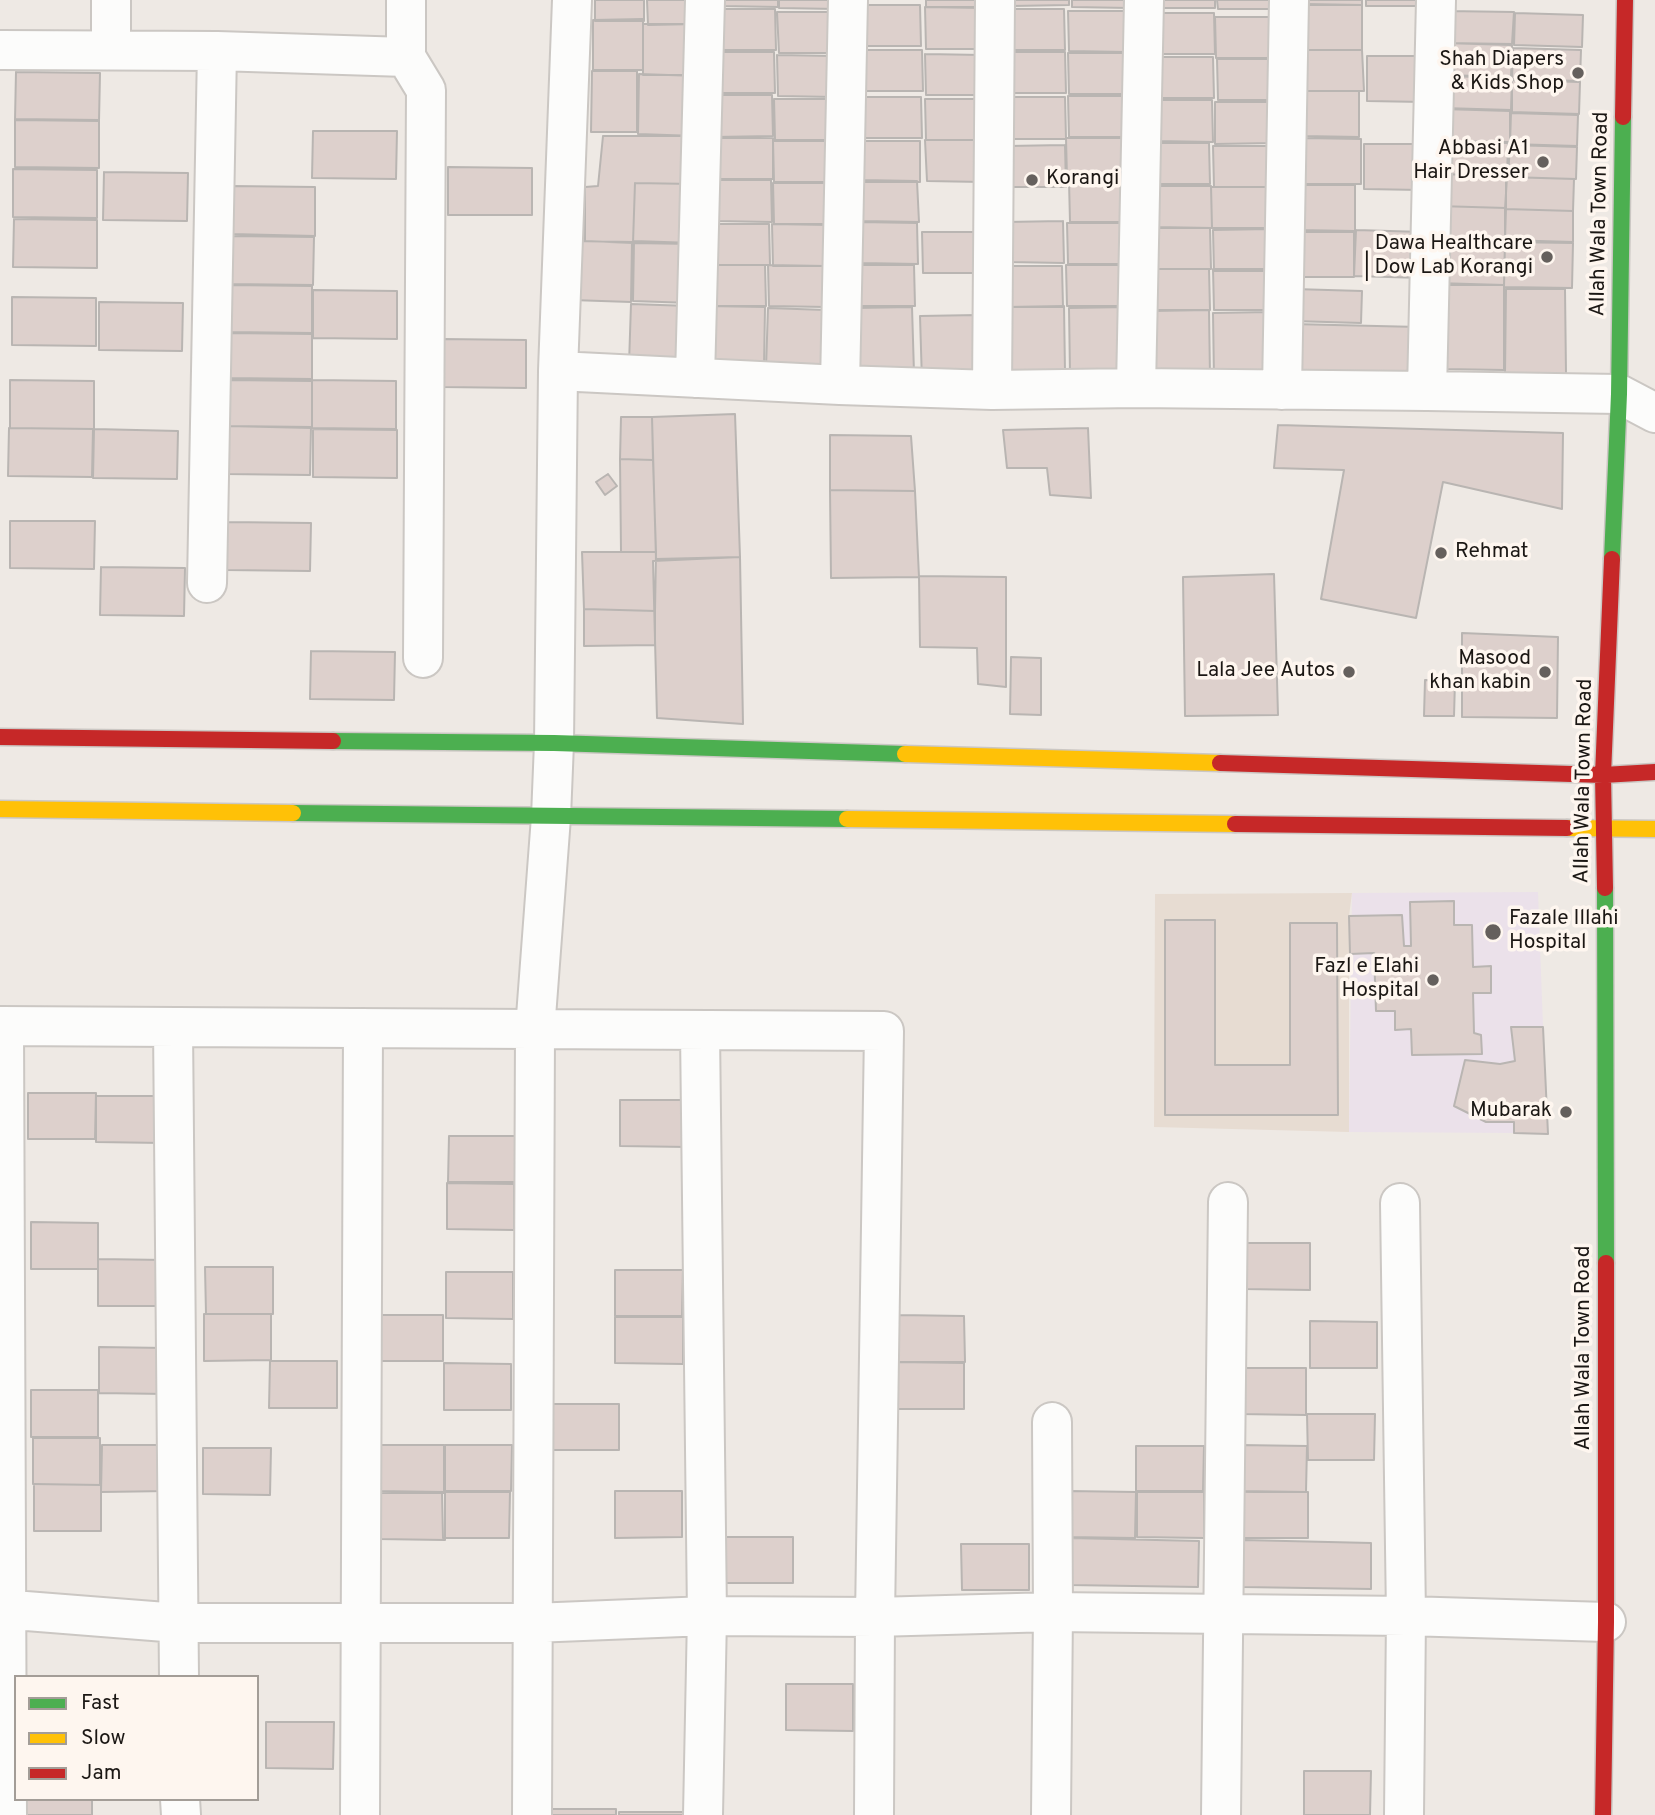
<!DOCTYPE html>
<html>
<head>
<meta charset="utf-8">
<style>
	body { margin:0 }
	#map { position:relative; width:1655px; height:1815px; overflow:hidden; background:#eee9e4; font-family:Overpass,sans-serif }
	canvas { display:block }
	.legend { position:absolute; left:14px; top:1675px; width:245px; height:126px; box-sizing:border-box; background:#fef6ef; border:2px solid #a39d97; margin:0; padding:9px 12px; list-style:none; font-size:21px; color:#1b1714 }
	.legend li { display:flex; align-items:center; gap:14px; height:35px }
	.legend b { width:35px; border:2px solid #a39d97 }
</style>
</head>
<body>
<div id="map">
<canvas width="1655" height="1815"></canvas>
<ul class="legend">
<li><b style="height:9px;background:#4caf50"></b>Fast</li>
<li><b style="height:9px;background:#ffc107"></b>Slow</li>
<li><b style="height:9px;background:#c62828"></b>Jam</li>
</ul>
</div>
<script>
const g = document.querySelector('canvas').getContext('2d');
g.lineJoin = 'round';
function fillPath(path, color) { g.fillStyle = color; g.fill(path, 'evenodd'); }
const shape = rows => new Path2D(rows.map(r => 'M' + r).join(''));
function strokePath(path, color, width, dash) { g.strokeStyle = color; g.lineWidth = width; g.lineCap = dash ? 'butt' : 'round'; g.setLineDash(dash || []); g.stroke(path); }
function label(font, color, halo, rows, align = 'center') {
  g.font = font + ' Overpass,sans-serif'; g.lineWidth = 7; g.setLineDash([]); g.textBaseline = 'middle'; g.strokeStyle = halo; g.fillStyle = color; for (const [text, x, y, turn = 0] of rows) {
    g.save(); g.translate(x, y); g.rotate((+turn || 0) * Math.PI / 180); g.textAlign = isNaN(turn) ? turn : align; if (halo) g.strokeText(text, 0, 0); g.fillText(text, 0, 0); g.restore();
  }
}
fillPath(shape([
	[1352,893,1349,916,1349,1132,1154,1127,1155,894]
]), '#e7dcd2');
fillPath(shape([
	[1538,892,1543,1027,1511,1027,1515,1061,1500,1064,1465,1060,1454,1106,1486,1122,1514,1122,1514,1133,1349,1132,1352,893]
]), '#ebe1ea');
const building = shape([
	[595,0,644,0,644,21,595,21,595,0],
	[647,0,696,0,697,24,648,25,647,0],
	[721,0,778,0,778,7,721,6,721,0],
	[779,0,836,0,836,9,779,8,779,0],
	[926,0,983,0,983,7,926,7,926,0],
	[1012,0,1069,0,1069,5,1012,6,1012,0],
	[1072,0,1129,0,1129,8,1072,7,1072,0],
	[1157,0,1215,0,1215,8,1157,8,1157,0],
	[1217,0,1274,0,1275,9,1218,9,1217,0],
	[1305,0,1362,0,1362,5,1305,5,1305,0],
	[1366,0,1423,0,1423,6,1366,6,1366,0],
	[1306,4,1362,5,1362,50,1306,50,1306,4],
	[863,5,920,5,921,46,864,46,863,5],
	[925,7,982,8,982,49,926,49,925,7],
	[718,9,775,9,776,50,719,50,718,9],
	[1007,9,1064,9,1065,50,1008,50,1007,9],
	[1068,11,1125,11,1126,52,1069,51,1068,11],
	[1446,11,1514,12,1512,44,1445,43,1446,11],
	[777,12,835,12,836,53,779,53,777,12],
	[1157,13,1214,13,1215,54,1158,54,1157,13],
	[1515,13,1583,15,1582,47,1514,45,1515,13],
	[1215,17,1272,17,1273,58,1216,58,1215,17],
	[643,19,643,70,593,70,593,20,643,19],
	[643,24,693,24,693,75,643,75,643,24],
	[1444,43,1512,45,1511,77,1443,75,1444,43],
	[1513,48,1581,50,1580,81,1512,79,1513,48],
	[865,50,922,50,923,91,866,91,865,50],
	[1306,50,1362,50,1364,91,1307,91,1306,50],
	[717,52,774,52,775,93,719,93,717,52],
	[1008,52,1065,52,1066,93,1009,93,1008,52],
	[1068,53,1125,53,1126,94,1069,94,1068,53],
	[925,54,982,55,984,95,926,95,925,54],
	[777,55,834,56,835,97,778,96,777,55],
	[1367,56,1424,56,1424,102,1367,101,1367,56],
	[1156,57,1213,57,1214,98,1157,98,1156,57],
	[1217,59,1274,59,1275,100,1218,100,1217,59],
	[592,71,637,71,637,132,591,132,592,71],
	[16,72,100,73,99,121,15,120,16,72],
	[639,74,698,76,696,136,638,134,639,74],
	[1444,76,1512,78,1511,110,1443,108,1444,76],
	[1512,80,1580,82,1579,114,1512,112,1512,80],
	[1302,91,1359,91,1359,137,1302,136,1302,91],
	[715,95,772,95,773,136,715,137,715,95],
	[1068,96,1125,96,1126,137,1069,137,1068,96],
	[864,97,921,97,922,138,865,138,864,97],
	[1008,97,1065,97,1066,139,1009,139,1008,97],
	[774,99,831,99,832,140,775,140,774,99],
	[925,99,982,99,983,140,926,140,925,99],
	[1155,100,1212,100,1213,142,1156,141,1155,100],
	[1215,102,1272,102,1273,143,1215,144,1215,102],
	[1442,109,1510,111,1510,142,1442,141,1442,109],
	[1511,113,1578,115,1577,146,1510,144,1511,113],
	[15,119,99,120,99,168,15,167,15,119],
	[313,131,397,131,396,179,312,178,313,131],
	[603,136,696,136,693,184,635,183,633,243,585,241,585,187,598,186,603,136],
	[715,138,773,138,773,179,717,179,715,138],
	[1066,138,1123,138,1124,179,1067,179,1066,138],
	[1304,138,1361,139,1361,184,1304,184,1304,138],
	[925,140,983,140,983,182,927,181,925,140],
	[773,141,830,141,831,182,774,182,773,141],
	[862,141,920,141,920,182,863,182,862,141],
	[1440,142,1508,143,1507,176,1440,174,1440,142],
	[1152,143,1209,143,1210,184,1153,184,1152,143],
	[1364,144,1421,144,1421,190,1364,189,1364,144],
	[1065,145,1066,187,1009,187,1008,146,1065,145],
	[1510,145,1577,147,1576,179,1508,177,1510,145],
	[1213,146,1270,146,1271,187,1214,187,1213,146],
	[448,167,532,168,532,215,448,215,448,167],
	[13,169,97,170,97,218,13,217,13,169],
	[104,172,188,173,187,221,103,220,104,172],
	[1438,174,1506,176,1506,208,1438,206,1438,174],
	[1507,177,1574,179,1573,211,1505,209,1507,177],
	[714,180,771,180,772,222,715,221,714,180],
	[861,180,917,181,919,222,862,221,861,180],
	[1069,181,1126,181,1127,222,1070,222,1069,181],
	[635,183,693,184,692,244,633,243,635,183],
	[773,183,830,183,831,224,774,224,773,183],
	[1298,185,1355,185,1355,231,1298,230,1298,185],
	[231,186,315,187,315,236,231,234,231,186],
	[1154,186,1211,186,1212,228,1155,227,1154,186],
	[1211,187,1269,187,1270,228,1212,228,1211,187],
	[1438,206,1506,208,1505,240,1437,238,1438,206],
	[1505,209,1573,211,1573,242,1505,240,1505,209],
	[14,219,97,220,97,268,13,267,14,219],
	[1063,221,1064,263,1008,262,1006,222,1063,221],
	[860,222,917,223,918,264,861,263,860,222],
	[1067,223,1124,223,1125,264,1068,264,1067,223],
	[712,224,769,224,770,265,714,265,712,224],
	[772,224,829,225,830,266,773,266,772,224],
	[1153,228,1210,228,1211,269,1154,269,1153,228],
	[1270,229,1271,271,1214,271,1213,230,1270,229],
	[1356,230,1423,232,1423,278,1354,276,1356,230],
	[922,232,979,232,980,273,923,273,922,232],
	[1297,232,1354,232,1354,277,1297,277,1297,232],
	[230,236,314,237,313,285,229,284,230,236],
	[1437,238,1505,240,1504,285,1436,283,1437,238],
	[573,241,632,242,631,302,572,300,573,241],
	[634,241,693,243,691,303,633,301,634,241],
	[1505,242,1573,243,1572,288,1504,287,1505,242],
	[708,265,765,265,766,306,709,306,708,265],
	[768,265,825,266,826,307,769,306,768,265],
	[856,265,914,265,915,306,858,306,856,265],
	[1066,265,1124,265,1124,306,1067,306,1066,265],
	[1005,266,1062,266,1063,307,1006,307,1005,266],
	[1152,269,1209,269,1210,310,1153,310,1152,269],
	[1213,269,1270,269,1271,310,1214,310,1213,269],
	[228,285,312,286,312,334,228,333,228,285],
	[1444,285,1504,285,1504,370,1444,369,1444,285],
	[1294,289,1362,291,1361,323,1293,321,1294,289],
	[1506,289,1565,289,1566,374,1505,373,1506,289],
	[313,290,397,291,397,339,313,338,313,290],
	[12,297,96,298,96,346,12,345,12,297],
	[99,302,183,303,182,351,99,350,99,302],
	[631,304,689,306,688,366,629,364,631,304],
	[707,306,765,307,764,367,705,366,707,306],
	[1064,306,1065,372,1008,373,1007,307,1064,306],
	[912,307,914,373,857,374,855,308,912,307],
	[1127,307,1128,373,1070,374,1069,308,1127,307],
	[768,308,826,310,825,370,766,368,768,308],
	[1209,310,1210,376,1153,377,1152,311,1209,310],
	[1270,312,1272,378,1214,379,1213,313,1270,312],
	[978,315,979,381,922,382,920,316,978,315],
	[1292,324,1419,327,1418,382,1292,379,1292,324],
	[228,332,312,333,312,381,228,380,228,332],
	[442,339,526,340,526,388,442,387,442,339],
	[228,378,312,379,312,428,228,426,228,378],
	[10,380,94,381,94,429,10,428,10,380],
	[312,380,396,381,396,429,312,428,312,380],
	[735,414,740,557,656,559,652,417,735,414],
	[621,417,652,417,653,460,620,459,621,417],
	[1278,425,1563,433,1562,509,1443,482,1416,618,1321,599,1344,470,1274,468,1278,425],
	[227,426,311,427,310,475,226,474,227,426],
	[9,428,93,429,92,477,8,476,9,428],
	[1088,428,1091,498,1050,495,1047,468,1007,468,1003,430,1088,428],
	[94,429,178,431,177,479,93,478,94,429],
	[313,429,397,430,397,478,313,477,313,429],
	[830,435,911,436,915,491,830,490,830,435],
	[620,459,653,460,656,552,621,552,620,459],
	[608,474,617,486,605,495,596,482,608,474],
	[830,490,915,491,919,577,831,578,830,490],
	[10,521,95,521,94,569,10,568,10,521],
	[227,522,311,523,310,571,226,570,227,522],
	[582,552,656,552,655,611,584,609,582,552],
	[740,557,743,724,657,718,653,561,740,557],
	[101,567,185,568,184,616,100,615,101,567],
	[1274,574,1278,715,1185,716,1183,577,1274,574],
	[919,576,1006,577,1006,687,978,684,977,648,920,647,919,576],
	[584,609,655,611,655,645,584,646,584,609],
	[1462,633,1558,637,1557,718,1462,717,1462,633],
	[311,651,395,652,394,700,310,699,311,651],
	[1011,657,1041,658,1041,715,1010,714,1011,657],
	[1425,680,1455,681,1454,716,1424,716,1425,680],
	[1454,901,1454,925,1472,925,1473,967,1491,966,1491,993,1473,993,1474,1033,1481,1035,1482,1054,1412,1055,1411,1029,1395,1030,1395,1011,1376,1011,1374,953,1350,954,1349,916,1402,915,1404,946,1411,946,1410,902,1454,901],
	[1165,920,1215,920,1215,1065,1290,1065,1290,923,1337,923,1338,1115,1165,1115,1165,920],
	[1511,1027,1543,1027,1548,1134,1514,1133,1514,1122,1486,1122,1454,1106,1465,1060,1500,1064,1515,1061,1511,1027],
	[28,1093,96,1093,95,1139,28,1139,28,1093],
	[96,1096,164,1096,163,1143,96,1142,96,1096],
	[620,1100,688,1100,688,1147,620,1146,620,1100],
	[449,1136,516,1136,516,1182,448,1182,449,1136],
	[447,1183,514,1184,514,1230,447,1229,447,1183],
	[31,1222,98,1223,98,1269,31,1269,31,1222],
	[1242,1243,1310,1243,1310,1290,1243,1289,1242,1243],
	[98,1259,165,1260,165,1306,98,1306,98,1259],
	[205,1267,273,1267,273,1314,206,1314,205,1267],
	[615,1270,683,1270,682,1316,615,1316,615,1270],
	[446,1272,513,1272,513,1319,446,1318,446,1272],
	[204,1314,271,1314,271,1360,204,1361,204,1314],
	[376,1315,443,1315,443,1361,376,1361,376,1315],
	[898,1315,964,1316,965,1362,897,1362,898,1315],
	[615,1317,683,1317,683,1364,615,1363,615,1317],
	[1310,1321,1377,1322,1377,1368,1310,1368,1310,1321],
	[99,1347,166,1348,166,1394,99,1393,99,1347],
	[270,1361,337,1361,337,1408,269,1408,270,1361],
	[897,1362,964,1363,964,1409,896,1409,897,1362],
	[444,1363,511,1364,511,1410,444,1410,444,1363],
	[1239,1368,1306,1368,1306,1415,1239,1414,1239,1368],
	[31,1390,98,1390,98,1437,31,1437,31,1390],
	[552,1404,619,1404,619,1450,552,1450,552,1404],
	[1307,1414,1375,1414,1374,1460,1308,1460,1307,1414],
	[33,1438,100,1438,100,1485,33,1484,33,1438],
	[102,1445,169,1445,168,1491,101,1492,102,1445],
	[377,1445,444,1445,444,1492,376,1491,377,1445],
	[445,1445,512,1445,511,1491,445,1491,445,1445],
	[1239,1445,1307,1446,1306,1492,1239,1491,1239,1445],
	[1136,1446,1204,1446,1203,1492,1136,1492,1136,1446],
	[203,1448,271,1448,270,1495,203,1494,203,1448],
	[34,1484,101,1485,101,1531,34,1531,34,1484],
	[615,1491,682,1491,682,1537,615,1538,615,1491],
	[1068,1491,1136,1492,1135,1538,1068,1537,1068,1491],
	[1137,1491,1204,1491,1204,1538,1137,1537,1137,1491],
	[442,1492,510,1492,509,1538,443,1538,442,1492],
	[1241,1492,1308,1492,1308,1538,1241,1538,1241,1492],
	[377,1493,445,1493,445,1540,378,1539,377,1493],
	[726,1537,793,1537,793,1583,726,1583,726,1537],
	[1070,1538,1199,1541,1198,1587,1069,1585,1070,1538],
	[1243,1540,1371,1543,1371,1589,1242,1587,1243,1540],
	[961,1544,1029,1544,1029,1590,962,1590,961,1544],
	[786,1684,853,1684,853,1731,786,1730,786,1684],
	[266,1722,334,1722,333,1769,266,1768,266,1722],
	[1304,1771,1371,1771,1370,1815,1304,1815,1304,1771],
	[25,1799,92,1799,92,1815,25,1815,25,1799],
	[549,1809,616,1809,616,1815,549,1815,549,1809],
	[619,1812,686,1812,686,1815,619,1815,619,1812]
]);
fillPath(building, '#ddd0cc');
strokePath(building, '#b9b5b2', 2);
const street = shape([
	[406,0,406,57,426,90,423,658],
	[111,49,111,0],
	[0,50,217,51,406,57],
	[558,371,840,385,992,390,1136,388,1427,391,1619,394,1655,413],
	[695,378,705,0],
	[840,385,848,0],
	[1136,388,1144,0],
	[992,390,995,0],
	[1282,390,1289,0],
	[1427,391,1436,0],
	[207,583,217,51],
	[0,1026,884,1031,875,1617,874,1815],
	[4,1026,7,1815],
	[173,1027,179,1677],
	[700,1031,707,1616,703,1815],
	[1400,1203,1406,1616,1404,1815],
	[0,1609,178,1623,533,1623,707,1616,875,1617,1053,1612,1406,1616,1606,1622],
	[180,1799,181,1815],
	[360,1815,363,1028],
	[532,1815,535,1030,551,817,554,743,558,371,572,0],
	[1051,1815,1053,1612,1052,1422],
	[1221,1815,1228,1202]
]);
const fast = shape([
	[1612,559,1619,394,1623,117],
	[333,741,554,743,905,754],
	[293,813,847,819],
	[1605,888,1606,1263]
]);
const slow = shape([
	[905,754,1220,763],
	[0,809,293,813],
	[847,819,1235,824],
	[1567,828,1655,829]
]);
const jam = shape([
	[1623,117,1625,0],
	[0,737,333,741],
	[1220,763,1603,775,1655,772],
	[1235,824,1567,828],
	[1605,888,1603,775,1612,559],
	[1603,1815,1606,1622,1606,1263]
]);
strokePath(street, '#cbc7c3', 42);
strokePath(fast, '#cbc7c3', 19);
strokePath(slow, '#cbc7c3', 19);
strokePath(jam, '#cbc7c3', 19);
strokePath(street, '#fcfcfb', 38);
strokePath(fast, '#4caf50', 16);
strokePath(slow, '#ffc107', 16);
strokePath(jam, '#c62828', 16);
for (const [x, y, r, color] of [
	[1578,73,7,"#65605d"],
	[1543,162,7,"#65605d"],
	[1032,180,7,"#65605d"],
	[1547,257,7,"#65605d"],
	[1441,553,7,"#65605d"],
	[1349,672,7,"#65605d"],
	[1545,672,7,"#65605d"],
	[1493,932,9,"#65605d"],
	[1433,980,7,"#65605d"],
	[1566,1112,7,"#65605d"]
]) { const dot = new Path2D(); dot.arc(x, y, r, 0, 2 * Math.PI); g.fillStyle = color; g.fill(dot); strokePath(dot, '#fef6ef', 2.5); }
label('21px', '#1b1714', '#fef6ef', [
	["Shah Diapers",1564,61],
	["& Kids Shop",1564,85],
	["Abbasi A1",1529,150],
	["Hair Dresser",1529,174],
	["Korangi",1046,180,"left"],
	["Dawa Healthcare",1533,245],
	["| Dow Lab Korangi",1533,269],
	["Rehmat",1455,553,"left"],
	["Masood",1531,660],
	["khan kabin",1531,684],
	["Lala Jee Autos",1335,672],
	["Fazale Illahi",1509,920,"left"],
	["Hospital",1509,944,"left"],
	["Fazl e Elahi",1419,968],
	["Hospital",1419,992],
	["Mubarak",1552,1112]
], 'right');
label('21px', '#1b1714', '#fef6ef', [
	["Allah Wala Town Road",1601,214,-89],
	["Allah Wala Town Road",1585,781,-89],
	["Allah Wala Town Road",1585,1348,-90]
]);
</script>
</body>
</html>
